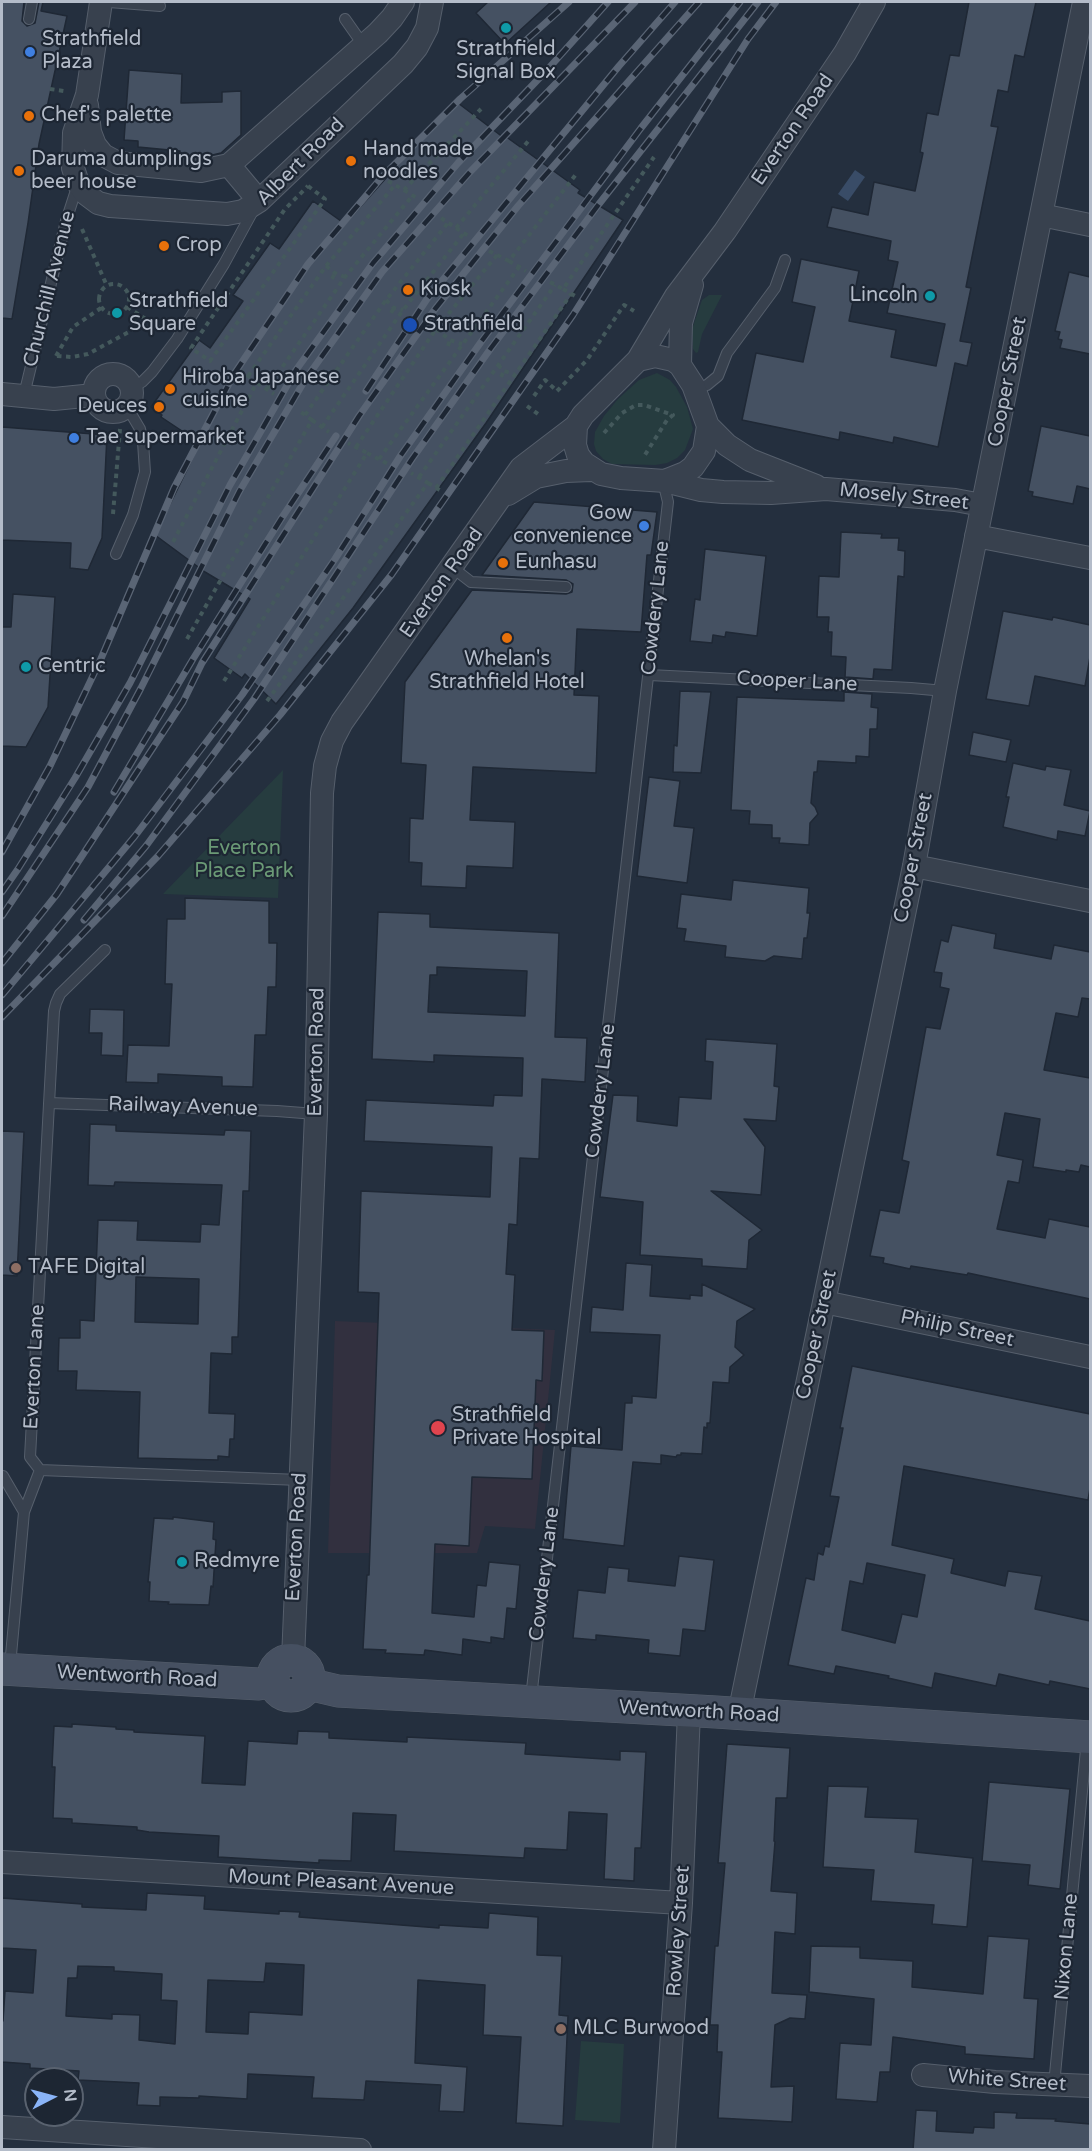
<!DOCTYPE html>
<html>
<head>
<meta charset="utf-8">
<style>
	body { margin:0 }
	#map { position:relative; width:1092px; height:2151px; overflow:hidden; background:#242f3e; font-family:"Varela Round",sans-serif }
	canvas { display:block }
	.frame { position:absolute; inset:0; border:3px solid #b4bcc9; pointer-events:none }
	.north { position:absolute; left:24px; top:2067px; width:60px; height:60px; box-sizing:border-box; background:#1d2633; border:2px solid #59626f; border-radius:50%; rotate:84deg; font-size:16px; font-weight:700; line-height:24px; text-align:center; color:#b4bcc9 }
	.north::after { content:''; display:block; margin:auto; width:21px; height:27px; background:#8ab4f8; clip-path:polygon(50% 0,100% 100%,50% 72%,0 100%) }
</style>
</head>
<body>
<div id="map">
<canvas width="1092" height="2151"></canvas>
<div class="frame"></div>
<div class="north">N</div>
</div>
<script>
const g = document.querySelector('canvas').getContext('2d');
g.lineJoin = 'round';
function fillPath(path, color) { g.fillStyle = color; g.fill(path, 'evenodd'); }
const shape = rows => new Path2D(rows.map(r => 'M' + r).join(''));
function strokePath(path, color, width, dash) { g.strokeStyle = color; g.lineWidth = width; g.lineCap = dash ? 'butt' : 'round'; g.setLineDash(dash || []); g.stroke(path); }
function label(font, color, halo, rows, align = 'center') {
  g.font = font + ' "Varela Round",sans-serif'; g.lineWidth = 4.5; g.setLineDash([]); g.textBaseline = 'middle'; g.strokeStyle = halo; g.fillStyle = color; for (const [text, x, y, turn = 0] of rows) {
    g.save(); g.translate(x, y); g.rotate((+turn || 0) * Math.PI / 180); g.textAlign = isNaN(turn) ? turn : align; if (halo) g.strokeText(text, 0, 0); g.fillText(text, 0, 0); g.restore();
  }
}
fillPath(shape([
	[335,1321,555,1330,535,1529,485,1526,477,1553,328,1553]
]), '#32303f');
fillPath(shape([
	[709,295,722,295,702,334,698,352,696,353,693,349,692,329,702,300],
	[657,373,670,380,676,387,687,407,693,429,685,450,677,458,667,463,655,465,612,464,603,459,596,451,594,444,595,432,604,416,618,399,639,380],
	[283,770,278,898,163,894],
	[581,2041,624,2044,620,2123,575,2120]
]), '#263c3f');
fillPath(shape([
	[855,170,865,177,848,201,838,194]
]), '#394c67');
const building = shape([
	[2,2,24,2,22,21,27,26,35,23,39,2,43,2,41,11,67,16,39,144,28,223,12,319,2,318,2,2],
	[488,2,551,2,505,44,476,13,488,2],
	[969,2,1036,2,1024,57,1015,55,1008,92,998,90,991,126,998,127,966,287,971,288,960,341,972,343,967,366,955,363,938,447,894,437,893,443,840,432,839,440,742,420,756,353,803,362,815,307,792,302,801,259,859,271,849,321,896,330,891,357,936,366,945,324,887,313,898,262,888,260,891,241,827,227,832,207,868,215,874,182,915,191,923,153,920,152,927,113,938,115,950,55,959,56,969,2],
	[129,70,182,74,181,103,222,102,222,92,241,91,241,135,221,153,204,157,179,155,180,151,138,147,138,141,124,140,129,70],
	[458,103,504,138,505,136,580,190,578,193,623,220,486,423,353,608,276,704,245,674,242,678,214,658,250,599,205,572,155,535,200,443,161,417,162,415,151,407,199,340,210,348,243,301,233,295,270,243,279,249,313,201,345,224,403,159,458,103],
	[1069,272,1090,277,1090,354,1060,348,1062,340,1058,339,1060,332,1055,331,1069,272],
	[1041,426,1090,436,1090,489,1077,486,1073,504,1032,496,1033,492,1028,491,1041,426],
	[2,427,107,435,102,538,88,570,70,568,71,543,2,540,2,427],
	[534,502,657,512,651,555,647,555,641,632,577,629,574,695,599,696,596,773,473,767,470,820,515,822,513,868,467,866,466,888,421,886,422,863,409,862,410,818,423,819,426,765,401,763,405,682,472,590,566,594,572,592,573,584,566,580,482,575,534,502],
	[841,532,882,534,881,538,899,538,898,550,905,551,904,577,898,576,892,670,874,669,873,679,845,677,846,657,831,656,832,632,828,632,829,617,817,617,819,576,839,577,841,532],
	[705,549,766,556,757,636,726,632,725,637,713,635,712,643,690,641,695,599,700,600,705,549],
	[13,594,55,597,48,707,26,747,2,746,2,627,11,627,13,594],
	[1003,611,1052,620,1053,617,1090,625,1090,657,1085,686,1035,676,1029,706,986,699,1003,611],
	[680,691,711,692,701,773,673,772,674,745,677,746,680,691],
	[844,692,872,694,871,707,878,708,877,729,870,729,869,757,856,756,856,763,818,761,817,772,814,772,811,803,815,807,818,814,810,823,809,845,779,843,780,838,772,838,772,825,749,824,750,811,731,810,737,697,844,701,844,692],
	[973,732,1011,740,1006,762,969,755,973,732],
	[1013,763,1045,770,1046,766,1071,770,1064,805,1090,811,1085,836,1058,831,1057,840,1003,827,1009,797,1006,797,1013,763],
	[649,777,680,781,674,826,694,828,687,883,637,876,649,777],
	[733,880,809,888,807,913,810,913,807,938,804,938,802,959,774,956,765,961,725,957,726,946,684,941,686,929,677,928,681,894,731,900,733,880],
	[185,898,269,901,269,943,277,943,276,987,268,987,266,1035,255,1035,253,1087,222,1086,222,1077,158,1074,158,1083,126,1082,128,1045,169,1046,172,984,165,984,167,919,185,919,185,898],
	[378,912,430,914,430,927,559,933,555,1037,587,1038,585,1082,542,1079,539,1159,520,1158,517,1225,509,1224,506,1274,515,1275,512,1330,544,1331,542,1381,536,1380,532,1479,472,1477,469,1546,435,1544,432,1613,474,1617,477,1585,486,1586,489,1562,520,1565,516,1609,507,1608,504,1639,491,1637,491,1643,463,1639,462,1655,425,1650,424,1655,385,1653,386,1650,363,1649,367,1575,369,1575,379,1293,358,1292,361,1191,490,1197,492,1147,364,1141,366,1100,493,1106,494,1095,522,1096,523,1058,434,1055,434,1062,372,1059,378,912],
	[437,967,527,971,525,1016,428,1012,430,975,437,975,437,967],
	[952,925,996,934,994,948,1051,959,1054,945,1090,952,1090,999,1082,998,1078,1017,1056,1013,1044,1070,1090,1078,1090,1167,1081,1165,1079,1172,1066,1170,1066,1172,1033,1167,1040,1119,1005,1113,997,1155,1023,1160,1019,1183,1008,1181,997,1229,1045,1238,1049,1219,1090,1227,1090,1299,968,1273,967,1275,911,1266,910,1269,883,1263,884,1258,870,1256,880,1210,899,1213,909,1162,902,1160,926,1027,940,1029,949,989,940,987,942,973,934,972,941,940,948,942,952,925],
	[90,1009,124,1010,123,1056,101,1055,102,1033,89,1033,90,1009],
	[706,1039,777,1044,774,1086,779,1087,776,1121,744,1119,765,1147,761,1195,711,1191,762,1230,749,1240,747,1269,702,1266,702,1259,640,1255,643,1202,600,1197,613,1095,638,1096,637,1121,677,1126,679,1097,711,1099,713,1062,705,1061,706,1039],
	[90,1124,116,1125,116,1131,224,1135,225,1130,251,1131,249,1191,243,1191,238,1337,232,1337,232,1354,211,1353,209,1413,235,1414,234,1439,230,1439,229,1457,218,1456,218,1460,138,1458,140,1392,76,1390,77,1371,58,1371,59,1338,80,1338,80,1320,94,1321,98,1220,138,1221,137,1240,200,1242,201,1224,219,1225,222,1185,115,1182,114,1186,88,1185,90,1124],
	[136,1277,199,1279,198,1324,135,1322,136,1277],
	[2,1131,24,1132,17,1276,2,1275,2,1131],
	[626,1263,652,1265,650,1296,690,1299,690,1295,702,1296,702,1284,755,1309,737,1321,735,1347,744,1355,730,1367,729,1383,713,1382,710,1423,707,1423,707,1428,704,1427,702,1454,681,1453,681,1455,677,1455,676,1457,661,1455,661,1464,633,1462,624,1546,563,1539,571,1446,622,1450,625,1403,632,1403,632,1396,656,1398,660,1335,590,1332,592,1307,623,1310,626,1263],
	[852,1366,1090,1414,1090,1488,1088,1500,904,1466,892,1545,954,1559,951,1573,1005,1586,1008,1571,1042,1576,1035,1609,1090,1621,1090,1689,1050,1681,1049,1685,999,1674,996,1686,935,1673,932,1688,888,1678,889,1676,836,1666,834,1674,788,1665,806,1578,814,1580,818,1553,823,1555,825,1546,829,1547,839,1497,830,1496,843,1428,840,1428,852,1366],
	[867,1563,925,1575,917,1617,902,1614,895,1643,842,1630,850,1581,863,1584,867,1563],
	[173,1517,214,1522,213,1539,216,1540,213,1587,211,1586,209,1605,168,1604,169,1602,149,1601,150,1582,148,1582,154,1518,173,1519,173,1517],
	[679,1556,714,1560,705,1631,683,1629,680,1656,648,1653,649,1640,596,1635,596,1640,573,1638,578,1590,605,1593,608,1567,629,1569,628,1581,675,1586,679,1556],
	[72,1724,116,1727,116,1729,134,1730,134,1732,205,1736,202,1783,245,1785,248,1741,297,1744,298,1731,329,1732,329,1738,407,1742,407,1737,526,1743,525,1754,620,1760,620,1751,646,1752,641,1848,635,1848,634,1881,604,1879,607,1814,569,1812,567,1850,525,1848,524,1858,394,1851,396,1815,353,1813,351,1861,319,1860,319,1863,218,1857,219,1836,149,1832,137,1830,137,1827,72,1823,72,1819,53,1818,55,1767,52,1767,54,1726,72,1727,72,1724],
	[727,1744,790,1748,787,1798,776,1798,774,1841,775,1842,771,1891,797,1893,795,1934,775,1932,772,1993,807,1995,805,2019,790,2018,775,2025,771,2087,794,2086,792,2122,718,2118,722,2052,717,2052,718,2025,710,2025,715,1946,718,1946,725,1863,718,1863,727,1744],
	[989,1782,1070,1789,1060,1889,1028,1885,1030,1865,982,1861,989,1782],
	[828,1786,868,1787,865,1817,918,1819,915,1852,973,1858,967,1927,932,1924,934,1905,871,1901,874,1870,823,1867,828,1786],
	[147,1893,205,1896,204,1909,279,1914,279,1911,300,1912,299,1917,439,1928,439,1925,488,1928,489,1913,538,1917,537,1955,562,1956,559,2015,568,2016,563,2126,516,2123,521,2037,483,2035,485,1985,418,1980,415,2063,467,2067,464,2112,439,2111,441,2085,366,2081,364,2100,312,2098,314,2077,248,2074,247,2099,199,2096,199,2098,160,2097,160,2106,137,2105,139,2083,78,2080,79,2071,30,2068,30,2064,2,2062,2,2021,3,2021,5,1991,33,1993,36,1950,2,1948,2,1898,82,1904,82,1907,146,1910,147,1893],
	[266,1963,304,1965,302,2015,249,2012,248,2034,206,2032,208,1980,264,1982,266,1963],
	[78,1966,114,1967,114,1971,162,1974,161,2000,177,2001,175,2044,139,2040,140,2015,112,2014,112,2019,66,2016,68,1978,77,1978,78,1966],
	[988,1936,1029,1939,1024,1998,1038,1999,1034,2059,965,2054,965,2047,893,2037,890,2072,880,2072,877,2102,836,2099,840,2043,871,2045,874,1999,809,1992,811,1946,860,1947,860,1958,913,1961,912,1987,983,1994,988,1936],
	[916,2110,937,2111,936,2131,973,2133,974,2127,994,2128,994,2112,1017,2113,1016,2118,1056,2119,1055,2121,1090,2124,1090,2150,913,2150,916,2110]
]);
fillPath(building, '#455162');
strokePath(building, '#1f2835', 1.5);
const lane = shape([
	[109,2,160,6],
	[29,19,32,2],
	[345,19,364,46],
	[132,387,142,382,152,372,177,339,224,264,254,209],
	[694,389,707,385,718,376,727,353,775,288,785,260],
	[24,395,66,221,78,184],
	[116,554,133,515,145,472,143,442,140,429,127,407],
	[453,568,471,582,566,587],
	[649,675,911,688,945,691],
	[105,950,60,994,56,1003,54,1011,30,1457,40,1470,300,1480],
	[49,1103,277,1111,316,1114],
	[2,1476,3,1476,24,1512,10,1666],
	[24,1512,40,1470],
	[531,1698,668,502,663,481],
	[1054,2085,1087,1739]
]);
const street = shape([
	[101,2,87,95,74,133,73,168,78,183,86,194,98,203,110,206,227,214,243,211,259,201,403,64,417,47,427,28,432,2],
	[87,105,90,132,95,145,103,155,118,163,201,171,229,165,378,33,392,18,403,2],
	[229,165,259,201],
	[1041,215,1090,225],
	[680,365,681,323,692,285],
	'94 393a19 19 0 1 1 38 0a19 19 0 1 1-38 0Z',
	[2,394,54,399,94,395],
	[576,426,575,445,578,455,584,463,601,474,621,478,665,481,685,473,693,467,704,451,708,426,693,385,680,365,673,360,655,356,638,360],
	[708,426,727,445,750,460,816,486],
	[665,481,701,490,723,492,771,493,826,489,955,500,982,505],
	[508,494,536,477,566,471,591,470],
	[976,536,1090,558],
	[914,866,1090,901],
	[824,1302,1090,1357],
	[293,1659,316,1114,322,793,325,766,332,741,342,722,521,468,576,426,583,415,638,360,676,296,725,231,845,53,874,2],
	[739,1714,914,866,945,691,1084,2],
	[2,1862,681,1903],
	[923,2075,995,2082,1090,2086],
	[2,2127,360,2150],
	[664,2150,681,1903,689,1712]
]);
const secondary = shape([
	'273 1678a18 18 0 1 1 36 0a18 18 0 1 1-36 0Z',
	[2,1669,259,1684,272,1681],
	[308,1684,338,1691,716,1712,1090,1737]
]);
strokePath(lane, '#565f6c', 12);
strokePath(street, '#565f6c', 24);
strokePath(secondary, '#565f6c', 33);
strokePath(shape([
	[50,89,64,91],
	[388,181,404,190,481,109],
	[308,186,325,199,210,361,191,348,285,209,308,186],
	[404,190,418,199],
	[441,218,456,228,530,139],
	[456,228,470,237],
	[82,229,107,286],
	[489,251,509,261,577,173],
	[509,261,526,271],
	[326,266,335,273,345,277],
	[332,279,335,273],
	[550,282,563,289,654,157],
	'99 299a15 15 0 1 1 30 0a15 15 0 1 1-30 0Z',
	[563,289,577,297],
	[386,300,394,308,403,310],
	[127,307,163,330],
	[391,313,394,308],
	[436,329,450,340,462,344],
	[448,346,450,340],
	[56,356,73,327,101,308],
	[57,356,72,357,88,354,149,321],
	[498,365,504,371,514,374],
	[248,376,326,266,395,185],
	[501,377,504,371],
	[257,383,274,394],
	[267,389,345,277,413,195],
	[557,391,587,360,624,305,634,311],
	[534,396,545,380,557,391],
	[527,406,538,414],
	[305,415,386,300,448,223],
	[312,420,329,432],
	[322,427,403,310,464,233],
	[604,433,622,413,636,405,644,405,673,415,667,420,643,458],
	[356,447,436,329,497,255],
	[367,453,388,464],
	[379,459,519,267],
	[419,477,555,285],
	[428,483,443,492],
	[436,488,571,294],
	[113,514,120,429],
	[173,542,257,382,241,371],
	[187,639,312,420,298,410],
	[224,681,367,453,348,443],
	[267,701,428,483,411,473]
]), '#44595c', 4, [4.5, 4.5]);
strokePath(lane, '#38414e', 10);
strokePath(street, '#38414e', 22);
strokePath(secondary, '#465061', 32);
const rail = shape([
	[366,391,427,299,619,66,675,2],
	[114,792,193,659,281,519,336,436],
	[2,852,50,766,100,661,174,488,234,374,308,264,382,177,460,99,569,2],
	[2,892,18,869,75,778,130,683,230,485,296,370,373,263,458,163,548,69,608,2],
	[2,916,88,787,141,688,239,492,305,380,382,272,470,172,635,2],
	[84,920,146,846,254,699,412,459,491,348,599,204,758,2],
	[2,963,57,894,183,702,202,663,359,416,435,309,518,206,699,2],
	[2,995,135,836,242,695,335,559,401,455,481,342,641,128,740,2],
	[2,1017,158,856,280,715,392,574,573,315,748,39,776,2]
]);
strokePath(rail, '#5a6575', 7);
strokePath(rail, '#1d2633', 4.5, [14]);
for (const [x, y, r, color] of [
	[506,28,6,"#0f9aa8"],
	[30,52,6,"#3f7fe0"],
	[29,116,6,"#e8710a"],
	[351,161,6,"#e8710a"],
	[19,171,6,"#e8710a"],
	[164,246,6,"#e8710a"],
	[408,290,6,"#e8710a"],
	[930,296,6,"#0f9aa8"],
	[117,313,6,"#0f9aa8"],
	[410,325,8,"#1a4fb4"],
	[170,389,6,"#e8710a"],
	[159,407,6,"#e8710a"],
	[74,438,6,"#3f7fe0"],
	[644,526,6,"#3f7fe0"],
	[503,563,6,"#e8710a"],
	[507,638,6,"#e8710a"],
	[26,667,6,"#0f9aa8"],
	[16,1268,6,"#8d6e63"],
	[438,1428,8,"#e0444e"],
	[182,1562,6,"#0f9aa8"],
	[561,2029,6,"#8d6e63"]
]) { const dot = new Path2D(); dot.arc(x, y, r, 0, 2 * Math.PI); g.fillStyle = color; g.fill(dot); strokePath(dot, '#1d2633', 2); }
label('20px', '#b4bcc9', '#1d2633', [
	["Strathfield",42,40],
	["Plaza",42,63],
	["Strathfield",506,50,"center"],
	["Signal Box",506,73,"center"],
	["Chef's palette",41,116],
	["Hand made",363,150],
	["noodles",363,173],
	["Daruma dumplings",31,160],
	["beer house",31,183],
	["Crop",176,246],
	["Kiosk",420,290],
	["Lincoln",918,296,"right"],
	["Strathfield",129,302],
	["Square",129,325],
	["Strathfield",424,325],
	["Hiroba Japanese",182,378],
	["cuisine",182,401],
	["Deuces",147,407,"right"],
	["Tae supermarket",86,438],
	["Gow",632,514,"right"],
	["convenience",632,537,"right"],
	["Eunhasu",515,563],
	["Whelan's",507,660,"center"],
	["Strathfield Hotel",507,683,"center"],
	["Centric",38,667],
	["TAFE Digital",28,1268],
	["Strathfield",452,1416],
	["Private Hospital",452,1439],
	["Redmyre",194,1562],
	["MLC Burwood",573,2029]
], 'left');
label('20px', '#b4bcc9', '#1d2633', [
	["Everton Road",793,130,-56],
	["Albert Road",301,162,-45],
	["Churchill Avenue",50,289,-76],
	["Cooper Street",1008,382,-79],
	["Mosely Street",904,497,6],
	["Everton Road",442,583,-55],
	["Cowdery Lane",656,608,-84],
	["Cooper Lane",797,682,3],
	["Cooper Street",914,858,-79],
	["Everton Road",317,1052,-89],
	["Cowdery Lane",601,1091,-83],
	["Railway Avenue",183,1107,2],
	["Philip Street",957,1329,12],
	["Cooper Street",817,1335,-78],
	["Everton Lane",35,1367,-87],
	["Everton Road",297,1537,-87],
	["Cowdery Lane",545,1574,-83],
	["Wentworth Road",137,1677,3],
	["Wentworth Road",699,1712,3],
	["Mount Pleasant Avenue",341,1883,3],
	["Rowley Street",679,1931,-86],
	["Nixon Lane",1067,1947,-85],
	["White Street",1007,2081,4]
]);
label('20px', '#6b9a76', '#1d2633', [
	["Everton",244,849],
	["Place Park",244,872]
]);
</script>
</body>
</html>
